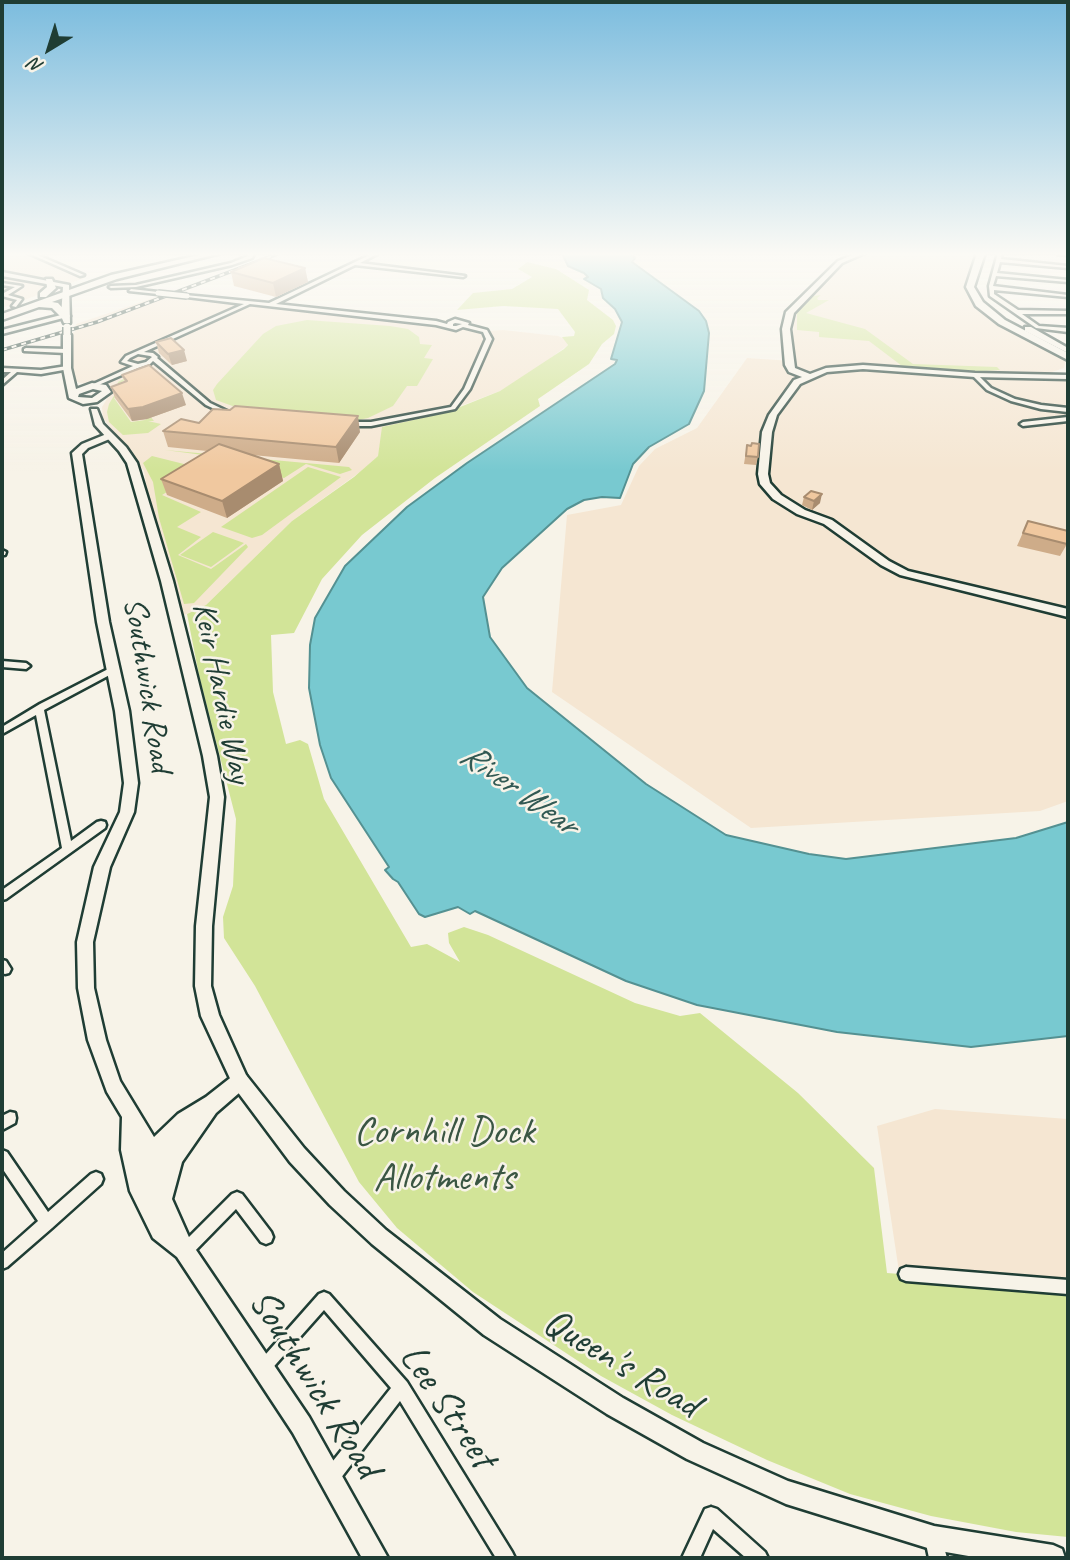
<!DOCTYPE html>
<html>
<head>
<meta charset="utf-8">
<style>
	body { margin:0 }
	#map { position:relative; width:1070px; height:1560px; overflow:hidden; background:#f7f3e8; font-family:Caveat,sans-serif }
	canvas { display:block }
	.frame { position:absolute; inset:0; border:4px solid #1f3d34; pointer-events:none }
	.north { position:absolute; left:14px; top:14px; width:70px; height:70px; -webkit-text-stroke:5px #f7f3e8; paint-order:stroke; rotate:218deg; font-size:19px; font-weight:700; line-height:28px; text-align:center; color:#1f3d34 }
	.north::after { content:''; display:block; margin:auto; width:24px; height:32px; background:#1f3d34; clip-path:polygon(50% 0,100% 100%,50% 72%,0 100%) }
</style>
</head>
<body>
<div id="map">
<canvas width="1070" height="1560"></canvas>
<div class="frame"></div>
<div class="north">N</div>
</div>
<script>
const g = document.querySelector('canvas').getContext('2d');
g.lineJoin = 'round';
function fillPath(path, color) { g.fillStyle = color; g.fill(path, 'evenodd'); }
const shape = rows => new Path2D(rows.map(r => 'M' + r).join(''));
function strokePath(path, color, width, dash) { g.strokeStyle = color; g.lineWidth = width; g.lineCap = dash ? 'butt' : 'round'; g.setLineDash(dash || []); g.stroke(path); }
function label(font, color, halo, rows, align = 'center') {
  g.font = font + ' Caveat,sans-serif'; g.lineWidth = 5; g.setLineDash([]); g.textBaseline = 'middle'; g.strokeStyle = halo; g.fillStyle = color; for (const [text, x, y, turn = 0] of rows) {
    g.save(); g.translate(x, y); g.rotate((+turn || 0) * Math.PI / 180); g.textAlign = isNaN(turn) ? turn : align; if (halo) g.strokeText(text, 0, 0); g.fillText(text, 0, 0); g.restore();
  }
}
fillPath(shape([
	[2,253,36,253,40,255,36,257,85,278,2,308],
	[867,253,979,253,966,281,967,293,971,299,977,306,1066,359,1064,368,1049,373,964,372,867,365,846,366,1068,379,1068,801,1040,811,751,828,552,692,567,515,621,505,639,466,655,449,697,428,747,358,792,361,794,313,843,264,852,257],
	[162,295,183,297,190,295,434,321,463,319,488,331,503,330,558,336,565,339,568,345,531,373,500,391,434,416,381,440,378,456,360,472,292,521,206,605,182,616,152,519,144,471,103,418,102,407,111,392,110,386,80,383,73,380,71,370,70,334,75,332,76,324],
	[935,1109,1068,1119,1068,1377,908,1331,877,1126]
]), '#f5e6d2');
fillPath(shape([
	[527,262,556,269,589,290,587,300,613,320,616,326,614,334,602,344,589,364,538,399,540,406,435,478,362,535,322,579,294,633,271,635,273,692,286,744,300,740,308,744,324,799,411,947,427,944,460,962,449,943,448,933,464,927,488,935,635,1003,680,1016,700,1013,798,1093,874,1168,887,1273,1068,1287,1068,1537,1016,1532,931,1516,850,1494,767,1460,672,1415,601,1376,473,1292,397,1228,359,1182,255,986,224,938,223,917,233,886,236,819,199,675,187,614,206,605,292,521,354,477,378,456,382,427,445,413,500,391,564,349,568,345,562,337,574,336,575,332,558,309,503,306,457,310,473,293,512,289,532,277,518,269],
	[821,295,817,298,818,300,829,300,806,313,865,329,913,364,997,367,1000,370,963,372,902,366,869,341,819,337,819,332,797,330,797,313,813,296],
	[307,320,390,326,408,329,419,337,420,344,432,345,424,358,433,359,417,386,407,386,393,406,368,418,353,421,238,408,216,400,213,390,217,384,263,334,276,326],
	[146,367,120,383,117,397,114,398,131,422,145,420,150,416,154,421,148,421,161,424,148,433,123,435,109,422,107,412,109,404,115,394,118,382],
	[165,450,349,467,352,470,340,474,306,464,284,478,226,458],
	[152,456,204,469,162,495,201,512,177,527,201,537,178,555,211,569,246,544,248,547,194,603,184,604,159,518,153,482,143,463],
	[308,467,341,477,262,535,252,538,221,527],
	[213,532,244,543,211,567,180,555]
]), '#d2e498');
const water = shape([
	[562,253,630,253,635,258,632,262,699,311,706,321,709,333,704,391,689,424,649,447,633,464,620,498,602,497,584,500,567,509,502,568,483,597,490,637,527,688,646,784,726,835,809,854,846,859,1016,838,1068,822,1068,1036,971,1047,837,1032,697,1005,626,981,475,911,470,914,458,907,425,917,419,914,398,882,393,879,385,870,389,867,331,778,320,745,309,688,310,645,315,618,345,566,407,507,467,463,615,364,617,360,611,359,622,322,615,309,603,298,601,289,584,279,588,277,584,273,568,266,562,253]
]);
fillPath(water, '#78c9d0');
strokePath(water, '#549192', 2);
const street = shape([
	[28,253,33,253,84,275,80,276,28,253],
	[248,253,254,254,252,258,232,265,136,287,111,288,109,287,111,286,136,285,231,263,248,256,249,254,248,253],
	[374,253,379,253,360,263,465,276,463,277,355,265,276,304,436,321,447,324,448,322,455,319,469,323,468,325,487,330,492,339,470,389,455,409,371,426,346,426,343,424,346,422,371,422,451,407,464,389,486,339,483,332,463,327,456,330,436,325,250,304,144,352,153,353,158,357,157,358,210,403,229,412,229,414,225,414,206,405,153,361,150,364,138,368,94,387,89,386,133,366,121,362,126,356,244,304,187,297,185,295,269,303,374,253],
	[455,323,462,324,456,326,453,326,453,324,455,323],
	[138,354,150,356,152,357,146,362,138,364,127,361,130,358,138,354],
	[998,253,1002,253,1001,259,1068,266,1068,268,1000,262,997,273,1068,280,1068,282,996,276,993,286,1068,295,1068,297,994,290,994,294,1018,310,1068,311,1068,314,1022,314,1039,326,1068,328,1068,332,1036,328,990,296,989,286,998,253],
	[1056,253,1068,253,1068,255,1058,254,1056,253],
	[2,283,22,286,8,295,22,299,16,307,12,306,17,300,2,296,2,294,15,287,2,285,2,283],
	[131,289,158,292,160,293,158,294,129,291,131,289],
	[65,314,68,316,67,317,2,334,2,330,65,314],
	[26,348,66,349,69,351,66,353,24,351,24,349,26,348],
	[67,366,69,367,69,369,41,374,17,372,2,385,2,380,11,372,2,372,2,368,41,370,67,366],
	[973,374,977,374,991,388,1015,399,1041,405,1068,408,1068,412,1041,409,1011,401,987,390,973,376,973,374],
	[1068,417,1068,421,1023,426,1020,424,1023,422,1068,417],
	[2,550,6,552,5,555,2,555,2,550],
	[2,661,26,663,30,666,26,669,2,667,2,661],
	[114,666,118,669,117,671,44,710,71,841,97,822,101,821,105,822,106,825,105,828,6,899,2,900,2,890,62,848,36,715,2,734,2,727,40,704,114,666],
	[2,960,6,961,11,969,9,973,5,974,2,973,2,960],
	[10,1112,15,1113,16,1118,15,1123,2,1130,2,1116,10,1112],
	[2,1150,7,1152,48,1212,91,1174,96,1172,101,1174,103,1179,101,1184,52,1228,7,1267,2,1269,2,1253,38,1221,2,1168,2,1150],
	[237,1192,242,1194,271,1232,273,1237,271,1242,266,1244,261,1242,236,1209,190,1256,185,1258,180,1256,178,1251,180,1246,232,1194,237,1192],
	[906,1267,1068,1280,1068,1294,906,1281,901,1279,899,1274,901,1269,906,1267],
	[324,1292,329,1294,407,1382,512,1552,515,1558,496,1558,400,1401,337,1483,331,1485,325,1483,323,1477,325,1471,391,1388,324,1310,268,1373,263,1376,258,1373,255,1368,258,1363,319,1294,324,1292],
	[711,1507,717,1509,765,1552,768,1558,746,1558,713,1529,700,1558,682,1558,705,1509,711,1507],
	[934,1530,940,1533,947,1558,929,1558,925,1539,928,1533,934,1530]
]);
const secondary = shape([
	[857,253,865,253,842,263,794,313,790,329,795,368,810,374,826,368,863,365,975,373,1068,375,1068,379,975,377,863,369,827,372,800,384,777,415,772,432,768,474,770,483,781,495,805,510,832,520,889,561,908,571,1068,609,1068,617,900,575,881,565,824,524,797,514,773,499,760,484,758,474,762,432,769,415,794,380,802,377,789,372,785,365,782,329,786,312,838,261,857,253],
	[1025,327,1031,327,1068,348,1068,353,1025,331,1025,327],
	[109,433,114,436,112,438,88,448,82,454,109,622,129,711,138,783,134,812,110,867,93,942,94,988,106,1040,120,1081,154,1137,178,1114,206,1097,234,1075,240,1072,246,1075,249,1081,246,1087,216,1113,182,1162,172,1199,192,1244,309,1417,388,1558,362,1558,293,1433,177,1257,153,1238,130,1191,121,1150,122,1117,107,1092,88,1040,78,988,77,942,94,867,120,812,124,783,115,711,97,622,72,453,82,444,109,433]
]);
const primary = shape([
	[2,272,69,285,70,323,64,323,61,316,63,287,2,276,2,272],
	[67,333,71,335,71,368,76,389,92,383,106,385,111,392,97,402,83,404,69,398,63,368,63,335,67,333],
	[93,389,102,391,92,398,78,397,79,394,93,389],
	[91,409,97,409,103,424,126,447,137,463,173,581,217,756,224,797,212,926,211,986,219,1015,246,1075,304,1148,344,1191,386,1230,500,1319,623,1398,703,1443,788,1481,934,1526,1053,1545,1062,1549,1065,1558,980,1558,934,1550,786,1504,687,1459,607,1414,484,1335,372,1244,330,1205,290,1162,234,1087,201,1016,195,986,196,926,210,797,203,756,161,581,127,463,119,451,95,425,91,409]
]);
const highway = shape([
	[208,253,221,253,117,279,52,302,58,303,70,316,68,318,62,318,52,308,39,307,2,320,2,314,111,275,208,253],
	[977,253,985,253,974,287,983,302,1005,320,1068,353,1068,360,999,324,976,306,966,287,977,253],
	[46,279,52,279,56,288,46,297,40,297,40,293,47,287,46,279]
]);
strokePath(street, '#1f3d34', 5);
strokePath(secondary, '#1f3d34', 5);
strokePath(primary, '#1f3d34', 5);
strokePath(highway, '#1f3d34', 5);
fillPath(street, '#f7f3e8');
fillPath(secondary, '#f7f3e8');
fillPath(primary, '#f7f3e8');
fillPath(highway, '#f7f3e8');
const rail = shape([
	[2,350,97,322,280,253]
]);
strokePath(rail, '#1f3d34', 3.5);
strokePath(rail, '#f7f3e8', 2, [5]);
const streetBridge = shape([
	[158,293,187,296]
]);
const primaryBridge = shape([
	[67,327,67,335]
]);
strokePath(streetBridge, '#1f3d34', 8, []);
strokePath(primaryBridge, '#1f3d34', 10, []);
strokePath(streetBridge, '#f7f3e8', 5);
strokePath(primaryBridge, '#f7f3e8', 7);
fillPath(shape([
	[305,268,308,282,276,297,234,286,231,272],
	[156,342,187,361,172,365,159,353],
	[122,375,186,405,147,419,132,421,115,398,111,387,125,382],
	[199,423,360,432,339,463,252,455,279,464,283,481,227,518,167,495,161,479,207,451,168,447,163,431],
	[747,445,758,457,756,465,744,464],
	[804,497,820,503,812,510,802,505],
	[1028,521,1067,544,1060,556,1017,546]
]), '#ceac89');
fillPath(shape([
	[305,268,308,282,276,297,273,283],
	[184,350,187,361,172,365,168,354],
	[182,393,186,405,147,419,132,421,128,409],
	[358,416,360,432,339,463,336,447],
	[279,464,283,481,227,518,222,501],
	[822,494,820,503,812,510,814,501]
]), '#a88c6f');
const building = shape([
	[264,258,305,268,273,283,231,272,264,258],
	[171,338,184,350,168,354,156,342,171,338],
	[149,365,182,393,143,407,128,409,111,387,127,381,122,375,149,365],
	[235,406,358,416,336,447,163,431,181,419,199,423,213,409,230,410,235,406],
	[752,443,759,444,758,457,746,456,747,445,751,446,752,443],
	[219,444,279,464,222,501,161,479,219,444],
	[811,491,822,494,814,501,804,497,811,491],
	[1028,521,1068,531,1067,544,1023,533,1028,521]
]);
fillPath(building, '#f0c89f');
strokePath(building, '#a88c6f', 2);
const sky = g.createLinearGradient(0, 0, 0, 471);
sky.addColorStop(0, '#7bbcde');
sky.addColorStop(0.54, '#fbfaf5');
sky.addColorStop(1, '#fbfaf500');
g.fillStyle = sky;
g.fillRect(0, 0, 1070, 471);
label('33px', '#1f3d34', '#f7f3e8', [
	["Southwick Road",147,685,81],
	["Keir Hardie Way",221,693,78]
]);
label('italic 35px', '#315953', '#f7f3e8', [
	["River Wear",518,790,35]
]);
label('40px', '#3a5643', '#f7f3e8', [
	["Cornhill Dock",444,1133],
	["Allotments",444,1179]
]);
label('40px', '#1f3d34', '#f7f3e8', [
	["Queen's Road",621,1364,31],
	["Southwick Road",314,1384,58],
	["Lee Street",447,1407,56]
]);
</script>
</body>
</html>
